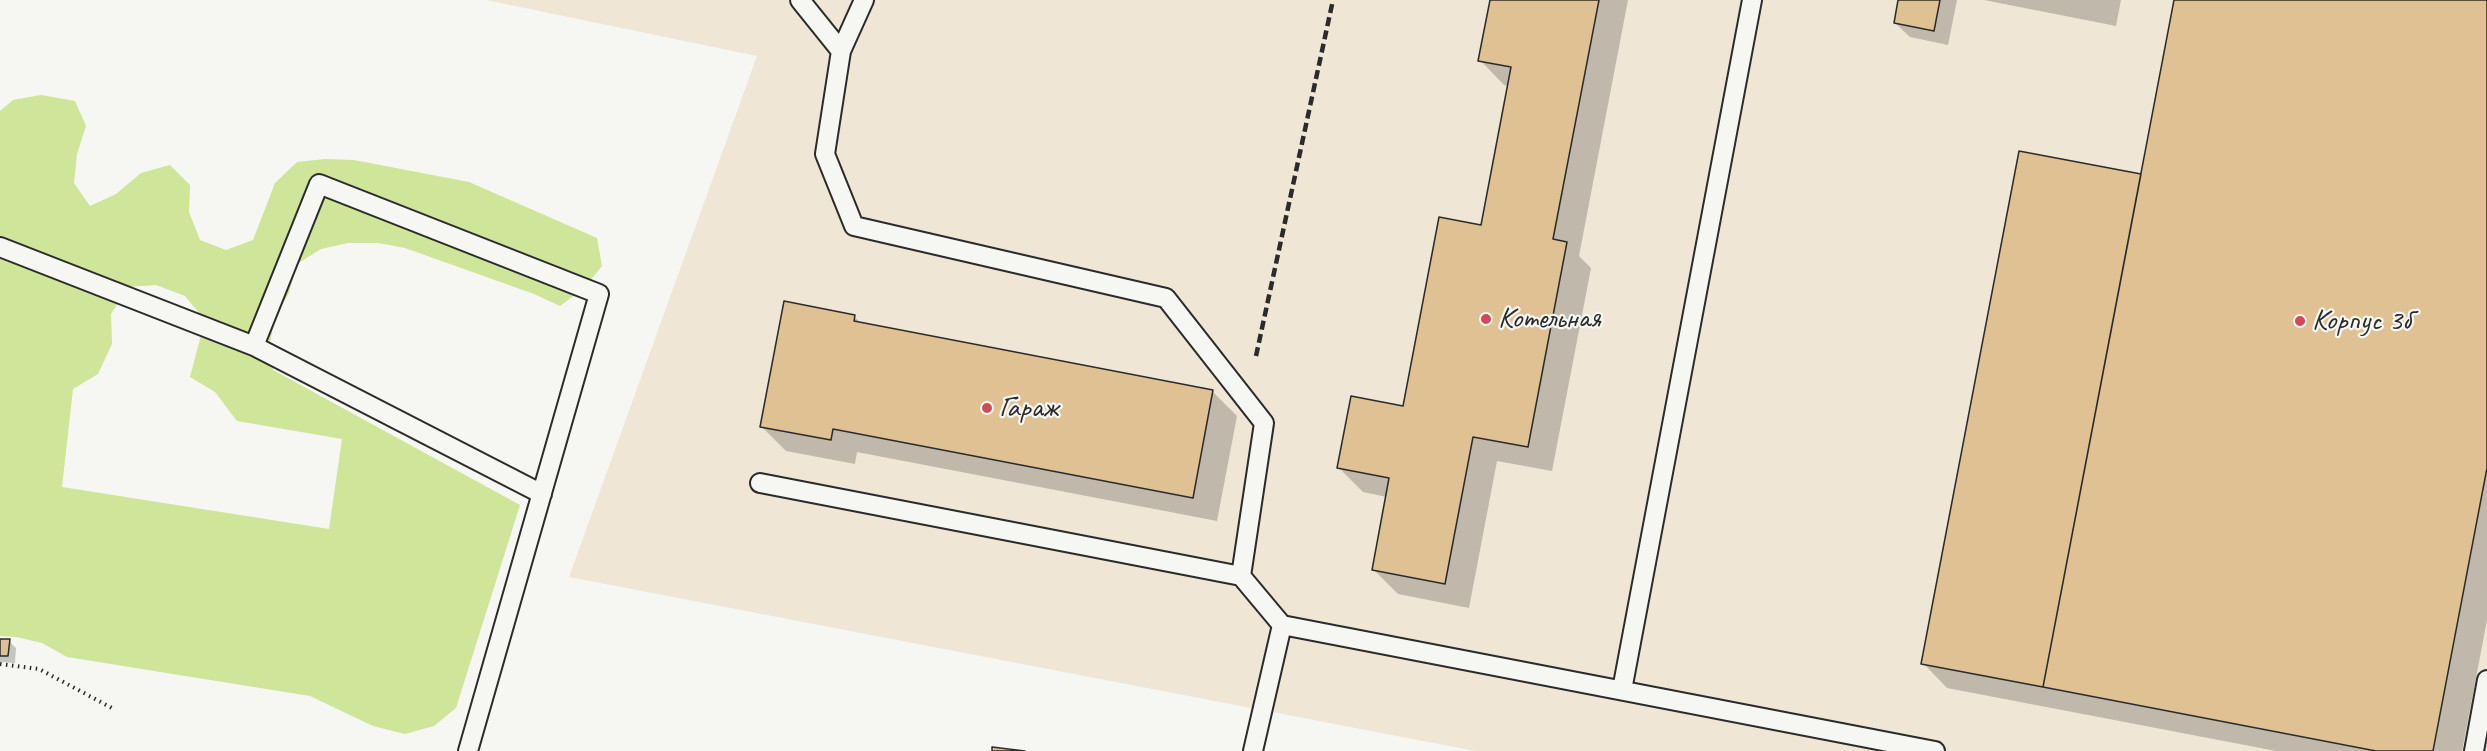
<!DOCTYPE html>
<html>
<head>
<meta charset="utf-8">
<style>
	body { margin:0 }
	canvas { display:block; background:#f6f6f2 }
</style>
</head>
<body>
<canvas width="2487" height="751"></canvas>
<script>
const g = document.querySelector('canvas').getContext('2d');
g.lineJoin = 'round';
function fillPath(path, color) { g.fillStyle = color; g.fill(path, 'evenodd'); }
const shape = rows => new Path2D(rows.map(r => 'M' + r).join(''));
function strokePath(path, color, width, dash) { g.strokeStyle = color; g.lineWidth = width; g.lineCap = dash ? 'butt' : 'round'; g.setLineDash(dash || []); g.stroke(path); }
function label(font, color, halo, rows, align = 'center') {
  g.font = font + ' Caveat,sans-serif'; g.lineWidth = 4.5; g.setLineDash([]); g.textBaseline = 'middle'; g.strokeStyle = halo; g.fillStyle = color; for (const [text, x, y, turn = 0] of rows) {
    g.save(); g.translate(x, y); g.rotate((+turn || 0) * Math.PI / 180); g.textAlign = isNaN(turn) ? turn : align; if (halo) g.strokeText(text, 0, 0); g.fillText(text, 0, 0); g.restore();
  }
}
fillPath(shape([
	[486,0,2487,0,2487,751,1475,751,569,577,757,56]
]), '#efe6d6');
fillPath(shape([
	[41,95,75,101,86,126,77,154,74,183,90,206,116,194,141,173,170,165,190,185,189,212,200,240,226,250,253,240,275,183,297,162,325,159,354,160,469,182,597,238,602,266,583,289,560,306,534,294,405,248,378,243,348,243,321,249,297,264,289,293,275,317,270,343,273,370,520,505,456,708,434,726,405,734,373,726,310,696,67,657,42,643,16,637,0,636,0,111,13,100],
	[156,285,185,296,205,320,190,377,215,392,237,421,342,439,329,529,62,487,73,389,98,374,112,344,111,314,128,287]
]), '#cee59a');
fillPath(shape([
	[1491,0,1628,0,1579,256,1591,268,1552,471,1497,461,1469,608,1398,594,1373,569,1387,497,1363,492,1339,468,1404,408,1482,227,1509,86,1504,85,1480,60],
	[1900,0,1957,0,1948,45,1910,37,1895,23],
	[1984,0,2121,0,2116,26],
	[2175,0,2487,0,2487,620,2462,751,2276,751,1947,688,1923,663,2142,176],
	[854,316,861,324,1212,391,1237,416,1217,521,857,452,855,464,786,451,761,426],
	[0,640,9,641,16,648,15,663,0,662]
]), '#0003');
const building = shape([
	[1490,0,1599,0,1553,239,1567,242,1528,447,1473,437,1445,584,1372,570,1389,478,1337,468,1351,396,1403,406,1439,217,1481,225,1511,67,1478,61,1490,0],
	[1898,0,1940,0,1934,31,1894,23,1898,0],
	[2174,0,2487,0,2487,468,2433,751,2376,751,2043,687,2174,0],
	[2019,151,2141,174,2043,687,1921,664,2019,151],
	[784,301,855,315,854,321,1213,390,1193,498,833,429,831,440,760,427,784,301],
	[0,639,10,639,8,656,0,656,0,639],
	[992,747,1025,751,992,751,992,747]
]);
fillPath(building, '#dfc193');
strokePath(building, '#2b2b2b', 1.5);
const lane = shape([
	[800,0,841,51],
	[864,0,841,51,825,154,854,226,1166,298,1264,423,1241,576],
	[0,247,254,346,542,494],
	[254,346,319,184,599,294,468,751],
	[760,483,1241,576,1282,625],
	[1622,690,1752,0],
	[1253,751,1282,625,1935,751],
	[2474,751,2487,680]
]);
strokePath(lane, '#2b2b2b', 22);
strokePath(shape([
	[0,664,39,669,112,708]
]), '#2b2b2b', 4, [1.5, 4.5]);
strokePath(lane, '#f6f6f2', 18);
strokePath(shape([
	[1256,356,1333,0]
]), '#2b2b2b', 4.5, [9, 4.5]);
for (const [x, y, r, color] of [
	[1486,319,6,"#d1495b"],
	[2300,321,6,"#d1495b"],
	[987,408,6,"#d1495b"]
]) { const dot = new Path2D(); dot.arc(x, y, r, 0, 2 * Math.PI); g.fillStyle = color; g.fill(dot); strokePath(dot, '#f6f6f2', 2); }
label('30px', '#2b2b2b', '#f6f6f2', [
	["Котельная",1498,319],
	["Корпус 3б",2312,321],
	["Гараж",999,408]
], 'left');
</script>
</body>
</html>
